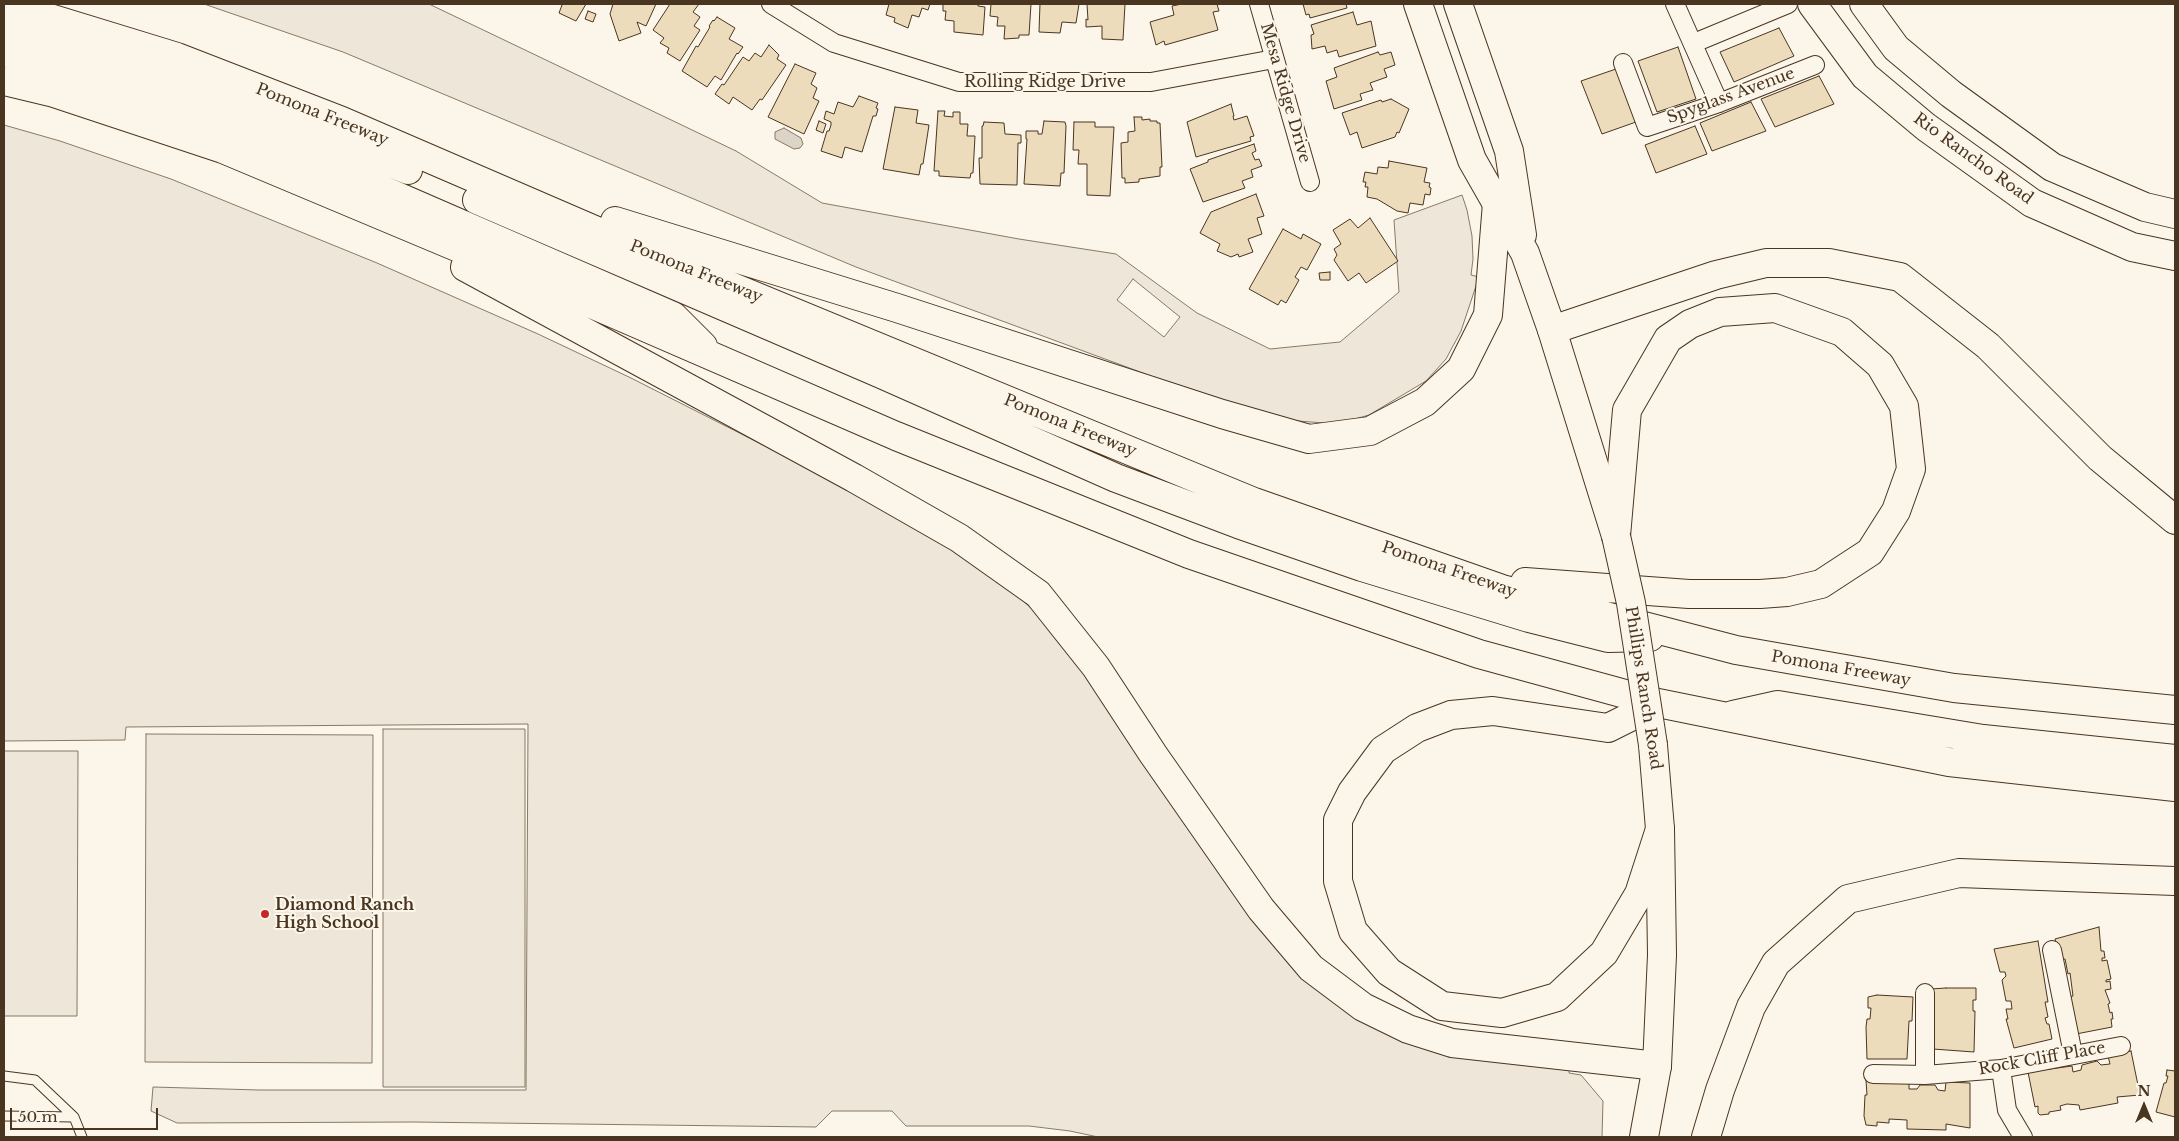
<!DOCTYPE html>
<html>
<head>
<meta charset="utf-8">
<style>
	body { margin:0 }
	#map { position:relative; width:2179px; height:1141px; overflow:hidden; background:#fbf6e9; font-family:"Libre Baskerville",serif }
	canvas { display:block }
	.frame { position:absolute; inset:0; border:5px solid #4a3520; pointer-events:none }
	.north { position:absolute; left:2119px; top:1081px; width:50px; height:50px; -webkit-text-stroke:4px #fbf6e9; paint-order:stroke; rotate:0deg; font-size:14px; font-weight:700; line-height:20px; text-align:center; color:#4a3520 }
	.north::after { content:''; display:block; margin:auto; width:18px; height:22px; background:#4a3520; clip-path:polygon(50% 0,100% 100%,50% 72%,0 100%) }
	.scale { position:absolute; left:10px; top:1108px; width:148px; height:22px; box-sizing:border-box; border:2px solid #4a3520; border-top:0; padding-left:6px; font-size:15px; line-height:18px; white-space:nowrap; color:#4a3520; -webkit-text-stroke:4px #fbf6e9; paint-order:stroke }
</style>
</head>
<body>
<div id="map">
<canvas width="2179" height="1141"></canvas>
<div class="frame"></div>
<div class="north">N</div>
<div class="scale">50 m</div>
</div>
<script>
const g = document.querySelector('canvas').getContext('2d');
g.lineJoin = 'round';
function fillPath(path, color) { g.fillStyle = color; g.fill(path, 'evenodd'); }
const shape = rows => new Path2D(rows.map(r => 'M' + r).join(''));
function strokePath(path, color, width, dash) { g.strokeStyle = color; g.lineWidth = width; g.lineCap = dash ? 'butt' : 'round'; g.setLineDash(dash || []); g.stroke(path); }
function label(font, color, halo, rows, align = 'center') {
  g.font = font + ' "Libre Baskerville",serif'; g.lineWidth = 4; g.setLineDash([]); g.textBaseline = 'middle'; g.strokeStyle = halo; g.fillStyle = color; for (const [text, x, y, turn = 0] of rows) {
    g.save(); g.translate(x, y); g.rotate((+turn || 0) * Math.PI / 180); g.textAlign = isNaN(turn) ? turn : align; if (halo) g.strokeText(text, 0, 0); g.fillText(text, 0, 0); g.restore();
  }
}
const green = shape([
	[204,4,429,4,736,151,822,203,1019,239,1116,254,1197,313,1270,349,1340,342,1399,292,1394,220,1462,195,1467,210,1472,236,1473,259,1471,275,1479,277,1461,331,1446,359,1426,381,1369,415,1337,424,1285,420,1151,376,856,267,343,52,204,4],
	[1133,279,1180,317,1164,337,1117,300,1133,279],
	[4,125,60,141,171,179,377,263,538,334,631,378,905,517,997,578,1049,624,1317,986,1570,1066,1569,1073,1581,1075,1603,1101,1602,1137,1098,1137,1070,1131,1029,1126,906,1126,892,1111,832,1111,816,1127,413,1122,177,1123,151,1111,153,1087,259,1090,526,1090,528,724,126,727,125,740,4,741,4,125],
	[383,729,525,729,525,1087,383,1087,383,729],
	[146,734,373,735,372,1063,145,1062,146,734],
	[4,751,78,751,77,1016,4,1016,4,751]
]);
fillPath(green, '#ede6d9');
strokePath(green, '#887966', 1);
const water = shape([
	[784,128,801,138,803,144,800,148,794,149,775,139,775,132,784,128]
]);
fillPath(water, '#dcd4c6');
strokePath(water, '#887966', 1);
const building = shape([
	[560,4,586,4,576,21,559,13,562,5,560,4],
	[613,4,656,4,646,26,637,22,641,33,619,41,610,14,613,4],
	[670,4,699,4,693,12,700,17,694,26,700,30,680,61,667,53,669,48,660,43,664,38,653,30,670,4],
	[889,4,930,4,928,10,922,8,919,17,912,15,908,28,894,22,895,18,886,15,889,4],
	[943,4,978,4,978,6,985,7,983,35,954,32,954,21,945,20,946,11,943,11,943,4],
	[991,4,1031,4,1029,35,1019,35,1019,38,1004,39,1005,26,997,26,998,17,990,16,991,4],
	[1040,4,1079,4,1076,23,1062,22,1060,33,1039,32,1040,4],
	[1087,4,1125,4,1123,40,1102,39,1102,26,1086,27,1086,19,1088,20,1087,4],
	[1182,4,1217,4,1219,11,1213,12,1218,30,1165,45,1164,41,1156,45,1150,22,1174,15,1172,6,1182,4],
	[1303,4,1346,4,1347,8,1310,18,1309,14,1306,15,1303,4],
	[588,11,596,14,593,22,585,19,588,11],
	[1353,12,1357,25,1371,21,1376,46,1339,57,1337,50,1327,53,1325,46,1312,49,1311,35,1314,34,1311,25,1353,12],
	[717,17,735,28,729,39,743,47,738,54,737,53,721,80,715,76,707,87,682,71,696,46,698,47,710,27,709,26,713,20,714,21,717,17],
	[1779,28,1794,56,1734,82,1720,52,1779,28],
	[769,45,779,55,777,59,786,65,762,100,760,99,752,110,733,97,729,104,715,94,722,84,724,85,743,57,749,61,755,53,761,57,769,45],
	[1678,47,1696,99,1657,112,1638,61,1678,47],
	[1378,52,1380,55,1391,52,1395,65,1384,69,1387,77,1370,83,1373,90,1360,94,1362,100,1334,109,1326,81,1337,77,1334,68,1378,52],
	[795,64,816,73,811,84,817,88,813,98,819,101,804,134,768,117,795,64],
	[1616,69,1636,122,1602,134,1581,81,1616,69],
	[1819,76,1834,104,1775,127,1761,99,1819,76],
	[859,96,878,103,876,108,878,109,876,116,873,116,862,152,845,147,842,158,821,151,827,131,829,131,831,125,831,122,824,119,826,111,834,114,838,102,853,107,859,96],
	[1391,99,1409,109,1399,133,1397,132,1395,137,1362,148,1357,132,1350,135,1342,113,1381,100,1382,102,1391,99],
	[1751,102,1766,131,1712,151,1700,123,1751,102],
	[1231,104,1234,116,1233,116,1234,120,1247,116,1254,136,1250,137,1251,141,1196,157,1187,122,1231,104],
	[895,107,918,110,916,123,929,125,923,164,921,164,919,175,883,169,895,107],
	[938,111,945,111,944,116,953,117,953,112,960,112,960,124,968,124,967,136,975,136,973,173,971,173,970,178,939,176,939,171,934,171,938,111],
	[1134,117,1142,117,1142,120,1150,119,1150,121,1157,121,1157,123,1160,123,1162,167,1160,167,1160,176,1139,179,1139,182,1125,183,1125,178,1122,178,1121,143,1128,142,1128,132,1135,131,1134,117],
	[819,121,826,124,823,133,816,130,819,121],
	[1044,121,1065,122,1066,126,1064,173,1061,173,1060,186,1024,184,1027,139,1026,139,1026,131,1038,131,1038,134,1042,134,1044,121],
	[984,122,1004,123,1005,134,1021,135,1021,143,1018,143,1017,185,980,184,979,158,982,158,982,126,983,126,984,122],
	[1074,122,1095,122,1095,127,1114,127,1110,196,1087,195,1087,164,1078,164,1079,150,1073,150,1074,122],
	[1695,126,1707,154,1656,173,1645,145,1695,126],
	[1254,144,1256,151,1252,153,1255,160,1259,159,1262,166,1251,170,1253,177,1242,181,1245,188,1203,202,1190,169,1208,162,1208,160,1254,144],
	[1389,161,1427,168,1424,182,1430,183,1429,187,1431,188,1430,195,1425,194,1423,205,1410,203,1408,213,1397,211,1377,199,1367,197,1368,187,1365,187,1366,182,1363,182,1365,172,1377,174,1378,167,1388,168,1389,161],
	[1256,194,1264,216,1257,218,1262,234,1248,239,1253,252,1239,257,1238,254,1231,257,1217,251,1220,244,1200,233,1211,212,1256,194],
	[1370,218,1398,261,1366,283,1359,273,1348,281,1334,260,1337,255,1334,249,1341,244,1333,230,1350,219,1358,228,1370,218],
	[1283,229,1301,239,1303,234,1321,244,1307,270,1301,267,1295,277,1299,280,1286,303,1281,300,1278,305,1249,289,1283,229],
	[1330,272,1330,280,1320,280,1319,273,1330,272],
	[2099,927,2101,951,2104,951,2105,958,2102,958,2102,961,2107,960,2111,979,2106,980,2106,982,2110,981,2111,989,2105,990,2110,1003,2108,1004,2110,1013,2112,1012,2113,1019,2111,1019,2112,1027,2076,1034,2068,997,2073,996,2070,973,2068,974,2065,959,2060,960,2055,939,2099,927],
	[2038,941,2048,1002,2045,1002,2048,1017,2045,1018,2047,1024,2049,1024,2052,1039,2014,1048,2006,1019,2008,1019,2006,1009,2012,1009,2011,1001,2006,1001,2002,980,2006,976,2005,972,2000,972,1994,949,2038,941],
	[1946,988,1976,988,1976,1000,1973,1000,1973,1011,1975,1011,1974,1052,1933,1049,1934,1012,1930,1012,1931,989,1946,988],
	[1877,995,1913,997,1912,1021,1909,1021,1907,1059,1867,1059,1866,1027,1867,1019,1870,1019,1871,1008,1868,1008,1868,997,1877,995],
	[2131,1051,2140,1095,2117,1097,2118,1103,2080,1110,2079,1105,2067,1104,2060,1106,2061,1110,2049,1112,2049,1114,2040,1115,2038,1113,2038,1106,2035,1107,2028,1072,2072,1066,2073,1072,2081,1070,2082,1065,2097,1061,2101,1065,2110,1064,2108,1056,2131,1051],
	[2167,1070,2175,1071,2175,1117,2156,1112,2164,1083,2166,1083,2168,1076,2166,1076,2167,1070],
	[1866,1080,1890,1080,1890,1083,1909,1083,1909,1089,1917,1089,1920,1085,1935,1085,1938,1090,1945,1091,1946,1082,1970,1083,1970,1128,1946,1124,1946,1130,1907,1129,1907,1120,1889,1119,1889,1123,1877,1122,1877,1126,1866,1125,1864,1116,1865,1095,1867,1095,1866,1080]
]);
fillPath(building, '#ecdcbc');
strokePath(building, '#4a3520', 1);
const service = shape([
	[4,1076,35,1080,74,1117,82,1137],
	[4,1116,74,1117]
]);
const minor = shape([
	[771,4,834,43,959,82,1151,82,1274,59],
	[1259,4,1310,182],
	[1675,4,1719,103],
	[1694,43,1788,4],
	[1623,63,1647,127,1719,103,1815,65],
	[2052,950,2073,1054],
	[1925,993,1925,1075],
	[2001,1069,2007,1110,2023,1137],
	[1873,1074,1925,1075,2001,1069,2121,1046]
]);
const primary = shape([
	[1418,4,1472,160,1525,253,1552,330,1616,536],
	[1458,4,1509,151,1522,235],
	[1812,4,1865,76,1926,127,2032,203,2132,247,2175,256],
	[1864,4,1896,48,1951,94,2052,167,2145,207,2175,214],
	[1644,1137,1657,1066,1662,955,1660,829,1653,745]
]);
const motorway = shape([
	[4,4,177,57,342,121,597,231,1254,502,1502,589,1736,650,1954,688,2175,710],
	[4,29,64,45,232,98,408,170],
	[4,52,120,86,245,130,673,316,703,346],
	[4,81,54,93,223,149,564,292,896,436,1189,554,1479,654,1658,703,1949,762,2175,787],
	[477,200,881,374,1116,478,1238,524,1362,567,1529,618,1608,638,1650,637],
	[615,221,897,308,1222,414,1309,439,1370,431,1425,402,1461,369,1488,315,1497,203],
	[465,267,854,478,959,538,1038,594,1096,667,1153,754,1261,909,1311,968,1363,1007,1408,1029,1452,1043,1657,1066],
	[1552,330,1716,275,1766,263,1829,263,1900,277,1988,346,2100,458,2175,520],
	[1525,582,1689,594,1760,594,1787,592,1821,584,1870,552,1896,511,1911,469,1904,406,1880,365,1842,332,1775,308,1720,312,1690,324,1668,339,1627,410,1616,536],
	[1658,703,1608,728,1493,711,1451,715,1417,728,1383,750,1352,792,1338,820,1338,881,1353,931,1389,972,1442,1006,1502,1013,1557,997,1604,953,1639,894,1660,829],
	[1733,715,1778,705,1983,739,2175,759],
	[1706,1137,1720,1090,1751,1007,1776,963,1848,899,1959,873,2175,881]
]);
strokePath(service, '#4a3520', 11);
strokePath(minor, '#4a3520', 20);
strokePath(primary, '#4a3520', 30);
strokePath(motorway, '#4a3520', 30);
strokePath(service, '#fbf6e9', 9);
strokePath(minor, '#fbf6e9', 18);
strokePath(primary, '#fbf6e9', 28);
strokePath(motorway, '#fbf6e9', 28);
const primaryBridge = shape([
	[1616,536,1631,603,1653,745]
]);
strokePath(primaryBridge, '#4a3520', 30, []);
strokePath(primaryBridge, '#fbf6e9', 28);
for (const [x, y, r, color] of [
	[265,914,5,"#c62828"]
]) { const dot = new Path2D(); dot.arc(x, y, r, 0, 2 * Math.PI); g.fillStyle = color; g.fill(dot); strokePath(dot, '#fbf6e9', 2); }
label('16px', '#4a3520', '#fbf6e9', [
	["Rolling Ridge Drive",1045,82],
	["Mesa Ridge Drive",1285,93,74],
	["Spyglass Avenue",1731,96,-20],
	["Pomona Freeway",322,115,22],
	["Rio Rancho Road",1973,159,36],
	["Pomona Freeway",696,272,22],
	["Pomona Freeway",1070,426,22],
	["Pomona Freeway",1449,570,19],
	["Pomona Freeway",1841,669,10],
	["Phillips Ranch Road",1643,688,81],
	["Rock Cliff Place",2042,1059,-10]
]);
label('bold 16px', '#4a3520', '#fbf6e9', [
	["Diamond Ranch",275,905],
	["High School",275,923]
], 'left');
</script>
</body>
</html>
